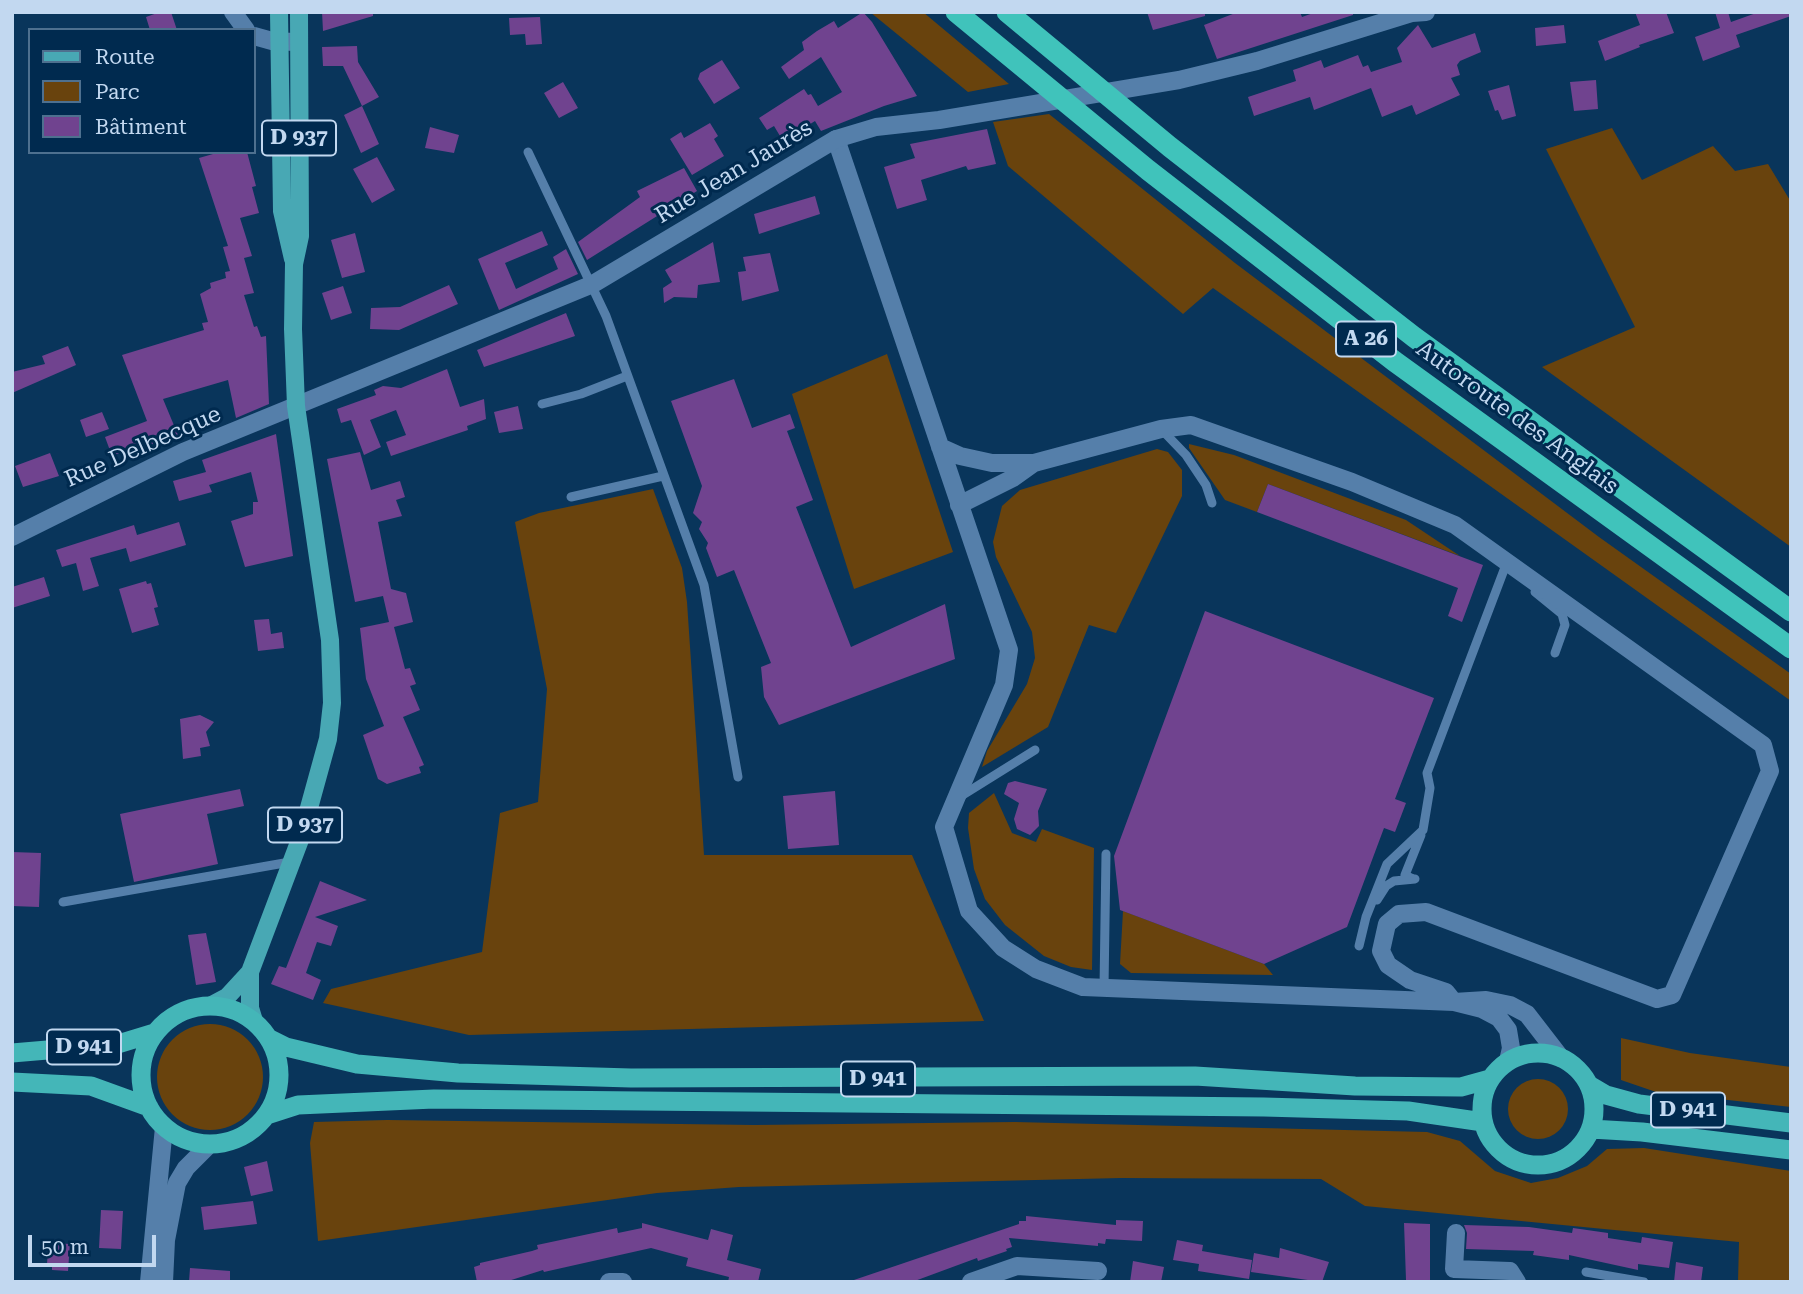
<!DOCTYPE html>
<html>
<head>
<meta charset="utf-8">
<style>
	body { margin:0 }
	#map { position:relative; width:1803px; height:1294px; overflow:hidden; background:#09355b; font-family:"Roboto Serif",serif }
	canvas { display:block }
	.frame { position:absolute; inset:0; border:14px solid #c2d8f0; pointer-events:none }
	.legend { position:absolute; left:28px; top:28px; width:228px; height:126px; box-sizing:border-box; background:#002a4f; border:2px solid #4e708f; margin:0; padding:9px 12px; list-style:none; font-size:21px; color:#c2d8f0 }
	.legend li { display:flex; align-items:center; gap:14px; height:35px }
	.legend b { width:35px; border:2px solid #4e708f }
	.scale { position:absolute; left:28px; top:1235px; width:128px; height:32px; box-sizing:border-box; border:4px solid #c2d8f0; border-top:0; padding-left:9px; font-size:21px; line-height:24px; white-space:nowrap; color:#c2d8f0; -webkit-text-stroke:5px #002a4f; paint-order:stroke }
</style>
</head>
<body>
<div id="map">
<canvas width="1803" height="1294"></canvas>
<div class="frame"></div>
<ul class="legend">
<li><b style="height:9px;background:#48a8b4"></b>Route</li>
<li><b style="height:19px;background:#69430d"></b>Parc</li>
<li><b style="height:19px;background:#70438f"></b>Bâtiment</li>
</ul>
<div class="scale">50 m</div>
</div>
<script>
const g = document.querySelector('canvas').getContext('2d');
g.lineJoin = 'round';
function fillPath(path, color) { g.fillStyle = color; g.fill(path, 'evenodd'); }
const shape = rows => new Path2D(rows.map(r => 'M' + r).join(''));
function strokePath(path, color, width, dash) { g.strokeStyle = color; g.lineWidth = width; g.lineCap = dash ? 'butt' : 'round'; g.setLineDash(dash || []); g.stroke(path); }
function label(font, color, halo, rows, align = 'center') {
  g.font = font + ' "Roboto Serif",serif'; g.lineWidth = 6; g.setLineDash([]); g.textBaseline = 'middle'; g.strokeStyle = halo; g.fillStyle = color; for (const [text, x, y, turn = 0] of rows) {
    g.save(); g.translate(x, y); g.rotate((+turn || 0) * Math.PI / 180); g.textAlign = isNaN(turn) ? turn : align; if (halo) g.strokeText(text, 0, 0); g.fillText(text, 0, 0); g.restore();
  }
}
fillPath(shape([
	[870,12,923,12,1009,84,968,92],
	[1049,114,1235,263,1599,537,1791,674,1791,701,1213,288,1183,314,1008,166,993,122],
	[1612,128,1642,180,1713,146,1735,171,1768,164,1791,202,1791,547,1542,367,1635,327,1546,149],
	[887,354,953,552,854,589,792,394],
	[1189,444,1234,455,1406,520,1460,556,1268,484,1257,512,1225,500,1189,448],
	[1157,449,1168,452,1182,470,1182,496,1116,633,1089,625,1048,727,982,767,987,751,1027,684,1035,658,1032,632,996,557,993,542,1002,506,1020,490],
	[653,489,682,568,687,602,704,855,912,855,984,1021,469,1035,323,1003,331,989,482,952,500,813,538,802,547,689,515,522,539,513],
	[994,793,1012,833,1036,842,1042,829,1094,848,1092,970,1071,967,1044,956,1005,925,985,899,974,869,968,828,969,813],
	[1123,911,1264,964,1273,975,1131,973,1120,964],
	'157 1077a53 53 0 1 1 106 0a53 53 0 1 1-106 0Z',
	[1621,1038,1690,1053,1791,1067,1791,1107,1656,1092,1621,1080],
	'1508 1109a30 30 0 1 1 60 0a30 30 0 1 1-60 0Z',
	[387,1120,754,1125,1015,1122,1427,1132,1460,1141,1495,1171,1531,1183,1558,1178,1587,1166,1607,1149,1644,1148,1791,1171,1791,1282,1738,1282,1739,1242,1365,1206,1321,1179,1121,1178,739,1187,657,1193,318,1241,310,1143,314,1122]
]), '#69430d');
fillPath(shape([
	[160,12,171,12,177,30,150,30,146,17],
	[322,12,373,12,373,16,323,31],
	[863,12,872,22,917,96,884,106,821,131,815,121,783,141,774,126,767,130,759,118,804,89,808,95,811,94,818,106,842,92,821,57,789,79,781,67,804,50,802,42,817,31,834,21,838,28],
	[1147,12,1205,12,1205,16,1153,30],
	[1238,12,1300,12,1302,17,1316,12,1353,12,1353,15,1217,59,1204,25],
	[1635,12,1666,12,1674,33,1639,45,1640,47,1605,61,1598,41,1640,25],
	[1715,12,1728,12,1731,22,1759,12,1791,12,1791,16,1736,35,1740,47,1703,61,1695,37,1720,28],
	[540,17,542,44,526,45,525,34,510,35,509,18],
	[1418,25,1432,48,1475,33,1481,52,1460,61,1457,65,1460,75,1451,78,1460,95,1416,115,1412,105,1382,117,1371,88,1314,110,1310,97,1254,116,1248,97,1296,81,1293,70,1299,68,1321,60,1324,68,1358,55,1363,67,1368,65,1371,72,1402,62,1397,48],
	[1564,25,1566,43,1536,46,1535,28],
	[357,46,358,62,379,97,362,106,379,144,361,153,344,115,362,106,343,66,323,66,322,47],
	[722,60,740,88,714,104,698,79,700,73],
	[1596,80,1598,109,1574,111,1570,82],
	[563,82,578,108,559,118,544,93],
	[1509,85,1516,116,1502,120,1498,110,1495,111,1488,91],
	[710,123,718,136,714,139,724,156,692,175,670,139,681,132,684,138],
	[430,127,459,135,454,153,425,148],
	[987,129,996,164,968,170,966,166,921,180,927,200,897,209,884,167,915,158,910,144],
	[220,152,247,152,256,186,252,187,259,213,240,218,252,256,244,258,254,293,244,295,254,327,257,326,261,337,266,336,269,404,236,418,228,380,163,399,178,435,144,447,143,443,112,456,105,437,147,421,122,355,204,330,202,323,208,322,200,294,211,288,210,283,226,278,225,272,230,271,223,247,228,246,199,158],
	[377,157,395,190,372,203,353,169],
	[684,168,697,191,587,260,578,242,640,197,637,191],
	[815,196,820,214,759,234,754,214],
	[542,231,548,245,505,263,516,289,558,269,553,257,566,249,578,274,499,310,478,259],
	[355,233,365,272,342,278,331,240],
	[713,242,720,282,698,285,697,298,674,297,664,303,663,288,672,282,665,270],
	[770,253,779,291,742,301,738,272,746,271,743,257],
	[449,285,458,304,399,330,370,329,371,308,400,307],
	[343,286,352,313,331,320,322,293],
	[566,313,575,336,484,367,477,350],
	[68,346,76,365,12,393,12,372,45,364,42,356],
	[447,369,460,407,484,399,486,419,467,426,468,430,391,456,386,442,406,435,396,410,370,420,381,447,364,455,351,420,341,423,337,409,376,395,374,390,383,386,401,388],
	[734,379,752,428,790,414,795,428,787,431,813,500,796,507,851,647,945,604,955,659,779,725,764,697,761,667,771,663,734,570,717,577,706,548,708,543,699,529,702,522,693,513,702,486,671,401],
	[518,406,523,429,499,433,494,412],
	[102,412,109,429,86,437,80,420],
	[276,434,293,556,245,567,231,521,253,514,253,502,258,502,251,472,209,485,212,492,179,501,173,481,206,472,202,460],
	[360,452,371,490,400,481,405,497,396,500,402,516,378,522,391,589,406,593,413,622,394,627,405,669,410,668,416,684,410,686,420,710,403,717,424,765,419,767,421,773,387,784,378,779,363,735,384,726,366,679,360,628,389,622,383,596,355,602,327,459],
	[50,453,59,476,23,487,15,466],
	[1268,484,1483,565,1462,622,1448,616,1458,588,1257,512],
	[179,522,186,545,130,562,126,548,90,558,99,586,83,591,76,563,62,567,56,550,134,525,137,535],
	[44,577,50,596,12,608,12,587],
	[146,581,147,584,151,583,158,607,154,608,159,625,132,633,119,589],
	[1205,611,1434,698,1395,799,1406,803,1395,832,1384,828,1347,927,1264,964,1120,910,1114,856],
	[269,619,271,634,282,632,284,648,258,651,254,620],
	[200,715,214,722,206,732,210,746,200,748,201,756,183,759,180,719],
	[1015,781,1047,789,1038,811,1039,826,1030,835,1017,829,1014,819,1019,803,1004,794,1008,783],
	[240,789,244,806,207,814,218,864,134,882,120,814],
	[835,791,839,845,788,849,783,796],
	[12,852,41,853,39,907,12,906],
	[320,881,367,900,315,917,338,926,331,946,317,942,306,973,321,980,313,1000,271,984,279,966,286,968],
	[206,933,216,982,196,985,188,935],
	[267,1161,273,1191,251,1196,244,1167],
	[253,1201,257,1224,204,1230,201,1207],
	[101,1210,123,1211,121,1249,99,1248],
	[1026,1216,1116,1225,1116,1220,1143,1221,1142,1241,1106,1239,1105,1244,1098,1243,1098,1246,1009,1238,1012,1247,1006,1249,1007,1251,978,1261,977,1258,912,1282,848,1282,1019,1224,1019,1221,1026,1221],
	[642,1223,708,1240,711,1229,733,1235,727,1260,761,1269,758,1282,728,1282,729,1277,686,1266,688,1258,651,1248,544,1272,543,1270,505,1282,477,1282,474,1267,480,1265,480,1263,532,1251,538,1249,537,1245,617,1228,618,1233,642,1228],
	[1404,1223,1430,1224,1430,1281,1406,1280],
	[1464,1225,1529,1227,1572,1233,1573,1228,1608,1233,1608,1238,1641,1243,1642,1237,1673,1242,1669,1268,1638,1264,1638,1270,1569,1255,1569,1260,1533,1255,1534,1251,1466,1249,1467,1233],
	[1177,1240,1203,1245,1202,1251,1252,1260,1249,1279,1198,1271,1199,1264,1173,1260],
	[53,1243,70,1244,68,1271,52,1270,52,1264,47,1264,48,1249,53,1249],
	[1280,1248,1329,1262,1322,1282,1251,1272,1254,1253,1279,1258],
	[1133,1261,1164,1267,1161,1282,1130,1282],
	[1676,1262,1703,1267,1701,1282,1674,1282],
	[190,1268,230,1271,230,1282,189,1282]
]), '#70438f');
strokePath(shape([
	[528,152,606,316,704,585,738,777],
	[542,404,581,394,627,376],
	[1162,430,1186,455,1206,485,1212,503],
	[571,497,663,476],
	[1535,592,1562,614,1565,625,1555,653],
	[958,798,1035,750],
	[1413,879,1405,875,1421,835],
	[1377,900,1386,886,1394,881,1415,879],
	[63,902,290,862],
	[1359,946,1366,917,1387,864,1423,830,1430,788,1427,773,1507,562],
	[1104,988,1106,854],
	[1586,1272,1644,1282]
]), '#557faa', 9);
strokePath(shape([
	[233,12,246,30],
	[254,36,272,41,295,42],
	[836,139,1009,650,1004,685,944,827,969,911,1003,948,1036,969,1083,987,1454,1002,1486,1000,1510,1005,1527,1014,1561,1058],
	[940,447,960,456,992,463,1034,463,1161,429,1191,425,1352,482,1455,525,1763,745,1770,771,1672,995,1657,999,1426,912,1399,914,1387,924,1381,951,1388,965,1410,980,1446,992,1454,1002,1482,1009,1499,1018,1508,1030,1511,1048,1508,1061],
	[959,505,1013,478,1034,463],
	[1456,1233,1454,1269,1510,1271,1517,1282],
	[609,1282,623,1282],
	[971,1282,1017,1266,1098,1271]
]), '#557faa', 18);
strokePath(shape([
	[12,537,183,452,593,284,836,139,876,127,939,120,1179,80,1257,61,1412,13,1426,12]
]), '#557faa', 18);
strokePath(shape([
	[149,1282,164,1127],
	[164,1282,166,1240,177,1183,186,1168,210,1144]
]), '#557faa', 18);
strokePath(shape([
	[279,12,282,211,293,259],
	[250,972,250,1008,254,1021],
	[212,1005,227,997,250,972,301,837,328,739,332,703,330,640,296,406,293,329,294,264,300,236,299,12]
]), '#48a8b4', 18);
strokePath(shape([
	'141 1075a69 69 0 1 1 138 0a69 69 0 1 1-138 0Z',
	[270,1039,286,1047,357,1064,458,1073,631,1078,1195,1076,1355,1086,1461,1087,1490,1079],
	[12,1053,118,1044,154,1033],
	'1482 1109a56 56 0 1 1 112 0a56 56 0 1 1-112 0Z',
	[12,1082,91,1086,149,1107],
	[1589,1085,1606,1095,1639,1104,1791,1123],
	[267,1115,298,1105,434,1099,1264,1107,1408,1111,1483,1122],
	[1591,1129,1642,1132,1791,1150]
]), '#44b6b8', 19);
strokePath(shape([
	[956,12,1148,170,1394,361,1791,648],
	[1007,12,1170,147,1414,337,1791,611]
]), '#40c3bb', 21);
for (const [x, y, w] of [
	[299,138,74],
	[1366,339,60],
	[305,825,74],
	[84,1047,74],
	[878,1079,74],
	[1688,1110,74]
]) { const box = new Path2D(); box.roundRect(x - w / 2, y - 17.5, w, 35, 5); g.fillStyle = '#002a4f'; g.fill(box); strokePath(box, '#c2d8f0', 2); }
label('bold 21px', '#c2d8f0', null, [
	["D 937",299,138],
	["A 26",1366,339],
	["D 937",305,825],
	["D 941",84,1047],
	["D 941",878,1079],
	["D 941",1688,1110]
]);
label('23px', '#c2d8f0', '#002a4f', [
	["Rue Jean Jaurès",734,172,-31],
	["Autoroute des Anglais",1517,418,36],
	["Rue Delbecque",143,447,-24]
]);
</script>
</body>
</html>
